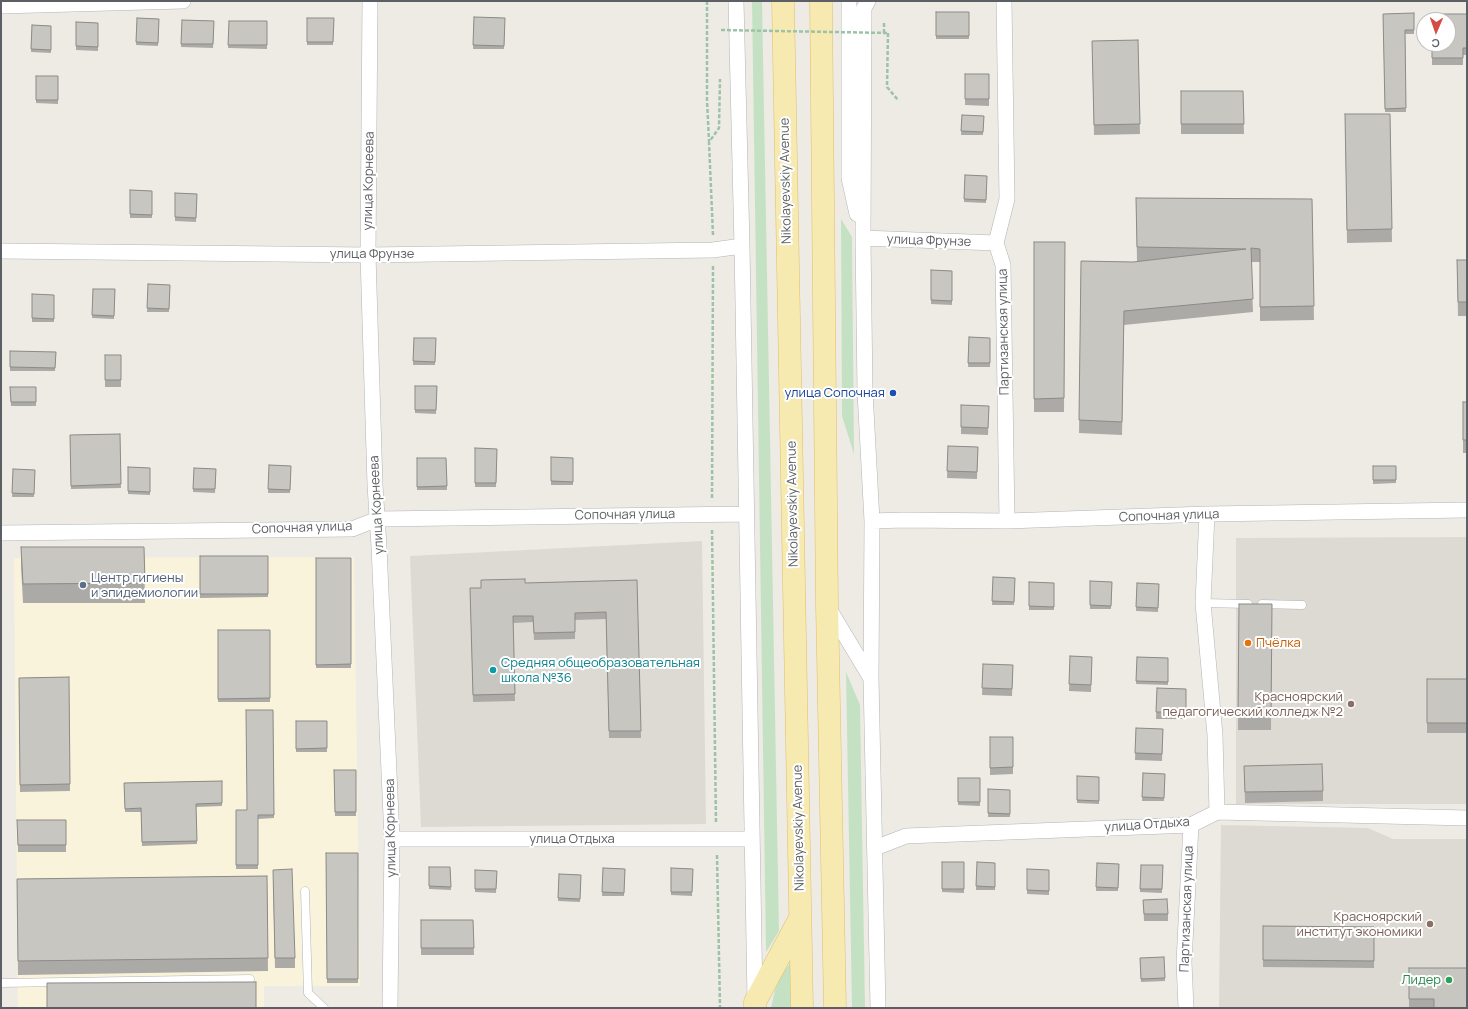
<!DOCTYPE html>
<html>
<head>
<meta charset="utf-8">
<style>
	body { margin:0 }
	#map { position:relative; width:1468px; height:1009px; overflow:hidden; background:#edebe4; font-family:Manrope,sans-serif }
	canvas { display:block }
	.frame { position:absolute; inset:0; border:2px solid #5c5f63; pointer-events:none }
	.north { position:absolute; left:1416px; top:12px; width:40px; height:40px; box-sizing:border-box; background:#fff; border:1px solid #bebfc1; border-radius:50%; rotate:182deg; font-size:11px; font-weight:700; line-height:16px; text-align:center; color:#5c5f63 }
	.north::after { content:''; display:block; margin:auto; width:14px; height:18px; background:#d54c42; clip-path:polygon(50% 0,100% 100%,50% 72%,0 100%) }
</style>
</head>
<body>
<div id="map">
<canvas width="1468" height="1009"></canvas>
<div class="frame"></div>
<div class="north">С</div>
</div>
<script>
const g = document.querySelector('canvas').getContext('2d');
g.lineJoin = 'round';
function fillPath(path, color) { g.fillStyle = color; g.fill(path, 'evenodd'); }
const shape = rows => new Path2D(rows.map(r => 'M' + r).join(''));
function strokePath(path, color, width, dash) { g.strokeStyle = color; g.lineWidth = width; g.lineCap = dash ? 'butt' : 'round'; g.setLineDash(dash || []); g.stroke(path); }
function label(font, color, halo, rows, align = 'center') {
  g.font = font + ' Manrope,sans-serif'; g.lineWidth = 4; g.setLineDash([]); g.textBaseline = 'middle'; g.strokeStyle = halo; g.fillStyle = color; for (const [text, x, y, turn = 0] of rows) {
    g.save(); g.translate(x, y); g.rotate((+turn || 0) * Math.PI / 180); g.textAlign = isNaN(turn) ? turn : align; if (halo) g.strokeText(text, 0, 0); g.fillText(text, 0, 0); g.restore();
  }
}
fillPath(shape([
	[354,557,360,986,264,986,264,1008,18,1008,14,558]
]), '#faf3dc');
fillPath(shape([
	[1467,537,1467,804,1236,804,1236,538],
	[702,541,706,824,421,827,410,556],
	[1221,825,1368,828,1393,839,1467,839,1467,1008,1219,1008]
]), '#dcdad3');
fillPath(shape([
	[752,1,762,1,779,931,766,952],
	[841,219,852,237,854,454,842,416],
	[846,672,860,705,865,1008,852,1008],
	[791,962,791,1008,771,1008,777,981]
]), '#c4e2c3');
const service = shape([
	[1203,603,1248,604],
	[1262,604,1302,605],
	[305,891,308,993,324,1008],
	[1,983,250,979]
]);
const minor = shape([
	[370,1,368,255,375,485,379,547,392,839,390,1008],
	[736,1,742,246,755,1000],
	[849,1,849,178,857,214],
	[868,1,864,8,863,238,865,392,872,521,871,678,878,1008],
	[1004,1,1007,199,996,243,1003,265,1007,521],
	[1,6,183,1],
	[863,238,996,243],
	[1,251,368,255,713,250,742,246],
	[872,521,904,520,1007,521,1207,514,1467,510],
	[1,533,352,529,378,519,746,514],
	[828,607,870,677],
	[392,839,752,839],
	[875,848,906,836,1191,825,1217,812,1467,818],
	[1186,1008,1184,962,1191,825,1217,812,1215,735,1203,603,1207,514]
]);
const primary = shape([
	[783,1,802,1008],
	[821,1,827,605,835,1008],
	[755,1008,755,1002,800,918]
]);
strokePath(service, '#b1b4b8', 9);
strokePath(minor, '#b1b4b8', 16);
strokePath(primary, '#e1be69', 23);
strokePath(shape([
	[707,1,707,100,709,141],
	[884,23,884,33],
	[888,33,887,87,898,100],
	[713,235,709,142,719,128,720,79],
	[712,498,713,265],
	[712,530,716,823],
	[717,855,720,1008]
]), '#9dc2a8', 2.5, [4, 2]);
strokePath(service, '#fff', 8);
strokePath(minor, '#fff', 15);
strokePath(primary, '#f6eab0', 22);
strokePath(shape([
	[721,30,888,33]
]), '#9dc2a8', 2.5, [4, 2]);
fillPath(shape([
	[936,12,969,12,969,39,936,39],
	[1414,13,1414,34,1405,34,1406,112,1385,112,1383,14],
	[1467,14,1467,55,1463,55,1463,65,1432,65,1432,44],
	[474,17,505,18,504,49,473,49],
	[137,18,159,19,158,46,136,45],
	[307,18,334,18,333,45,307,45],
	[182,20,214,21,213,48,181,47],
	[229,21,267,21,267,49,228,48],
	[76,22,98,23,98,51,76,50],
	[32,25,51,26,51,53,31,52],
	[1138,40,1140,134,1094,135,1092,41],
	[965,74,989,74,989,106,965,105],
	[36,76,58,76,58,104,36,103],
	[1181,91,1243,91,1244,134,1181,134],
	[1345,114,1390,114,1392,242,1347,243],
	[962,115,984,116,983,135,961,135],
	[965,175,987,176,986,203,964,202],
	[130,190,152,191,152,218,130,218],
	[175,193,197,194,196,222,175,221],
	[1136,198,1312,199,1314,320,1260,321,1260,262,1251,262,1253,312,1124,325,1122,435,1079,433,1081,261,1133,262,1141,261,1137,261],
	[1034,242,1065,242,1064,412,1034,412],
	[1457,260,1467,260,1467,316,1458,316],
	[931,270,952,271,952,305,931,304],
	[148,284,170,285,169,312,147,312],
	[93,289,115,289,114,319,92,318],
	[32,294,54,295,54,322,32,322],
	[969,337,990,338,990,367,968,367],
	[414,338,436,338,435,365,413,365],
	[10,351,56,352,55,371,10,371],
	[105,355,121,355,121,387,105,387],
	[415,386,437,386,436,414,415,413],
	[10,387,36,387,36,406,11,406],
	[1463,402,1467,402,1467,453,1463,453],
	[961,405,989,406,988,435,961,434],
	[120,434,121,488,71,489,70,435],
	[948,446,978,447,977,479,947,478],
	[475,448,497,449,496,487,475,487],
	[551,457,573,458,573,485,551,485],
	[417,458,446,458,447,490,417,490],
	[269,465,291,466,290,493,268,493],
	[1373,466,1396,466,1396,483,1373,484],
	[128,467,150,468,150,495,128,494],
	[194,468,216,469,215,493,193,492],
	[13,469,35,470,34,497,12,497],
	[21,547,144,547,145,603,23,603,21,566],
	[200,556,268,556,268,597,200,598],
	[316,558,351,558,351,668,316,668],
	[993,577,1015,578,1014,605,992,605],
	[637,580,641,738,609,738,606,619,575,620,575,639,534,640,533,622,513,623,515,701,473,702,470,588,481,588,525,583],
	[1090,581,1112,582,1111,609,1090,609],
	[1029,582,1054,583,1054,610,1029,610],
	[1137,583,1159,584,1158,612,1136,611],
	[1239,604,1272,604,1271,730,1238,730],
	[218,630,270,630,270,702,218,702],
	[1070,656,1092,657,1091,692,1069,691],
	[1137,657,1168,658,1168,685,1136,684],
	[983,664,1013,665,1012,696,982,695],
	[69,677,70,791,20,792,19,678],
	[1427,679,1467,679,1467,733,1427,733],
	[1157,688,1186,689,1186,719,1156,719],
	[273,710,274,818,258,819,258,869,236,869,236,810,247,810],
	[296,721,327,721,327,752,296,752],
	[1136,728,1163,729,1162,761,1135,760],
	[990,737,1013,737,1013,774,990,775],
	[1244,766,1323,791,1323,801,1245,803],
	[334,770,356,770,356,816,335,816],
	[1143,773,1165,774,1164,801,1142,801],
	[1077,776,1099,777,1099,804,1077,803],
	[958,778,980,778,980,806,958,805],
	[222,781,222,806,196,807,197,844,142,846,141,812,125,812,124,783],
	[988,789,1010,790,1010,817,988,817],
	[17,820,66,820,66,852,18,852],
	[326,853,358,853,358,983,327,983],
	[942,862,964,862,964,893,942,892],
	[977,862,995,863,995,890,976,890],
	[1097,863,1119,864,1118,891,1096,891],
	[1141,865,1163,865,1162,893,1140,892],
	[429,867,450,867,451,890,429,889],
	[603,868,625,869,624,896,602,896],
	[671,868,693,869,692,896,671,895],
	[1027,869,1049,870,1049,895,1027,894],
	[475,870,497,871,496,893,475,892],
	[559,874,581,875,580,902,558,901],
	[267,876,268,971,18,975,17,879],
	[273,880,295,958,295,968,275,968],
	[1143,900,1168,914,1168,921,1144,921],
	[421,920,473,920,474,955,421,955],
	[1263,926,1374,927,1374,968,1263,967],
	[1164,957,1165,981,1141,982,1140,958],
	[1409,968,1467,1008,1409,1008]
]), '#acaaa6');
const building = shape([
	[936,12,969,12,969,36,936,36,936,12],
	[1414,13,1414,30,1405,30,1406,108,1385,109,1383,14,1414,13],
	[1432,14,1467,14,1467,48,1463,48,1463,58,1432,58,1432,44,1448,44,1448,20,1432,20,1432,14],
	[474,17,505,18,504,46,473,45,474,17],
	[137,18,159,19,158,43,136,42,137,18],
	[307,18,334,18,333,42,307,42,307,18],
	[182,20,214,21,213,44,181,44,182,20],
	[229,21,267,21,267,45,228,45,229,21],
	[76,22,98,23,98,47,76,46,76,22],
	[32,25,51,26,51,50,31,49,32,25],
	[1138,40,1140,124,1094,125,1092,41,1138,40],
	[965,74,989,74,989,99,965,99,965,74],
	[36,76,58,76,58,100,36,100,36,76],
	[1181,91,1243,91,1244,124,1181,124,1181,91],
	[1345,114,1390,114,1392,229,1347,230,1345,114],
	[962,115,984,116,983,132,961,131,962,115],
	[965,175,987,176,986,200,964,199,965,175],
	[130,190,152,191,152,215,130,214,130,190],
	[175,193,197,194,196,218,175,217,175,193],
	[1136,198,1312,199,1314,306,1260,307,1260,249,1251,248,1253,299,1124,311,1122,422,1079,420,1081,261,1133,262,1246,249,1137,247,1136,198],
	[1034,242,1065,242,1064,398,1034,399,1034,242],
	[1457,260,1467,260,1467,302,1458,302,1457,260],
	[931,270,952,271,952,301,931,300,931,270],
	[148,284,170,285,169,309,147,308,148,284],
	[93,289,115,289,114,316,92,315,93,289],
	[32,294,54,295,54,319,32,318,32,294],
	[969,337,990,338,990,363,968,363,969,337],
	[414,338,436,338,435,362,413,361,414,338],
	[10,351,56,352,55,368,10,367,10,351],
	[105,355,121,355,121,380,105,380,105,355],
	[415,386,437,386,436,410,415,410,415,386],
	[10,387,36,387,36,402,11,402,10,387],
	[1463,402,1467,402,1467,440,1463,440,1463,402],
	[961,405,989,406,988,428,961,427,961,405],
	[120,434,121,484,71,486,70,435,120,434],
	[948,446,978,447,977,472,947,471,948,446],
	[475,448,497,449,496,483,475,483,475,448],
	[551,457,573,458,573,482,551,481,551,457],
	[417,458,446,458,447,486,417,487,417,458],
	[269,465,291,466,290,490,268,489,269,465],
	[1373,466,1396,466,1396,480,1373,480,1373,466],
	[128,467,150,468,150,492,128,491,128,467],
	[194,468,216,469,215,489,193,489,194,468],
	[13,469,35,470,34,494,12,493,13,469],
	[21,547,144,547,145,583,23,584,21,547],
	[200,556,268,556,268,594,200,594,200,556],
	[316,558,351,558,351,664,316,665,316,558],
	[993,577,1015,578,1014,602,992,601,993,577],
	[525,579,525,583,637,580,641,731,609,731,606,612,575,613,575,632,534,633,533,616,513,616,515,694,473,695,470,588,481,588,481,580,525,579],
	[1090,581,1112,582,1111,606,1090,605,1090,581],
	[1029,582,1054,583,1054,607,1029,606,1029,582],
	[1137,583,1159,584,1158,608,1136,607,1137,583],
	[1239,604,1272,604,1271,717,1238,716,1239,604],
	[218,630,270,630,270,698,218,699,218,630],
	[1070,656,1092,657,1091,685,1069,684,1070,656],
	[1137,657,1168,658,1168,682,1136,681,1137,657],
	[983,664,1013,665,1012,689,982,688,983,664],
	[69,677,70,784,20,785,19,678,69,677],
	[1427,679,1467,679,1467,723,1427,723,1427,679],
	[1157,688,1186,689,1186,712,1156,712,1157,688],
	[246,710,273,710,274,815,258,815,258,865,236,865,236,810,247,810,246,710],
	[296,721,327,721,327,748,296,749,296,721],
	[1136,728,1163,729,1162,754,1135,753,1136,728],
	[990,737,1013,737,1013,767,990,768,990,737],
	[1322,764,1323,791,1245,792,1244,766,1322,764],
	[334,770,356,770,356,812,335,812,334,770],
	[1143,773,1165,774,1164,798,1142,797,1143,773],
	[1077,776,1099,777,1099,801,1077,800,1077,776],
	[958,778,980,778,980,802,958,802,958,778],
	[222,781,222,803,196,804,197,841,142,842,141,808,125,809,124,783,222,781],
	[988,789,1010,790,1010,814,988,813,988,789],
	[17,820,66,820,66,845,18,845,17,820],
	[326,853,358,853,358,979,327,979,326,853],
	[942,862,964,862,964,889,942,889,942,862],
	[977,862,995,863,995,887,976,886,977,862],
	[1097,863,1119,864,1118,888,1096,887,1097,863],
	[1141,865,1163,865,1162,889,1140,889,1141,865],
	[429,867,450,867,451,887,429,886,429,867],
	[603,868,625,869,624,893,602,892,603,868],
	[671,868,693,869,692,892,671,892,671,868],
	[292,869,295,958,275,958,273,870,292,869],
	[1027,869,1049,870,1049,891,1027,890,1027,869],
	[475,870,497,871,496,889,475,889,475,870],
	[559,874,581,875,580,899,558,898,559,874],
	[267,876,268,958,18,961,17,879,267,876],
	[1167,899,1168,914,1144,914,1143,900,1167,899],
	[421,920,473,920,474,948,421,948,421,920],
	[1263,926,1374,927,1374,961,1263,960,1263,926],
	[1164,957,1165,978,1141,979,1140,958,1164,957],
	[1409,968,1467,968,1467,1008,1434,1008,1434,999,1409,999,1409,968],
	[256,982,256,1008,47,1008,47,983,256,982]
]);
fillPath(building, '#c8c6c1');
strokePath(building, '#8c8b87', 1);
for (const [x, y, r, color] of [
	[893,393,4,"#1a4fb4"],
	[83,585,4,"#5c6f8a"],
	[1248,643,4,"#e8710a"],
	[493,670,4,"#0f9aa8"],
	[1351,704,4,"#8d6e63"],
	[1430,924,4,"#8d6e63"],
	[1449,980,4,"#2e9e5b"]
]) { const dot = new Path2D(); dot.arc(x, y, r, 0, 2 * Math.PI); g.fillStyle = color; g.fill(dot); strokePath(dot, '#fff', 1.5); }
label('13px', '#5c5f63', '#fff', [
	["улица Корнеева",369,181,-89],
	["Nikolayevskiy Avenue",786,181,-91],
	["улица Фрунзе",929,241,2],
	["улица Фрунзе",372,254],
	["Партизанская улица",1004,332,-91],
	["Nikolayevskiy Avenue",793,504,-91],
	["улица Корнеева",377,505,-93],
	["Сопочная улица",625,515,-1],
	["Сопочная улица",1169,516,-2],
	["Сопочная улица",302,528,-2],
	["улица Отдыха",1147,825,-4],
	["улица Корнеева",391,828,-91],
	["Nikolayevskiy Avenue",799,828,-91],
	["улица Отдыха",572,839],
	["Партизанская улица",1187,909,-88]
]);
label('13px', '#164399', '#fff', [
	["улица Сопочная",885,393]
], 'right');
label('13px', '#4e5e75', '#fff', [
	["Центр гигиены",91,578],
	["и эпидемиологии",91,593]
], 'left');
label('13px', '#c56008', '#fff', [
	["Пчёлка",1256,643]
], 'left');
label('13px', '#0d838f', '#fff', [
	["Средняя общеобразовательная",501,663],
	["школа №36",501,678]
], 'left');
label('13px', '#785e54', '#fff', [
	["Красноярский",1343,697],
	["педагогический колледж №2",1343,712],
	["Красноярский",1422,917],
	["институт экономики",1422,932]
], 'right');
label('13px', '#27864d', '#fff', [
	["Лидер",1441,980]
], 'right');
</script>
</body>
</html>
